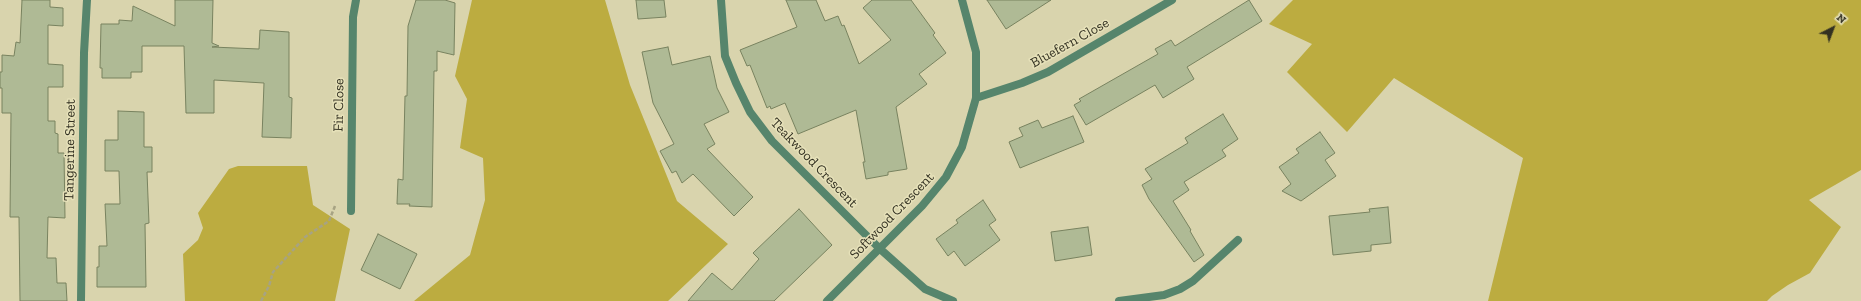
<!DOCTYPE html>
<html>
<head>
<meta charset="utf-8">
<style>
	body { margin:0 }
	#map { position:relative; width:1861px; height:301px; overflow:hidden; background:#d9d4ad; font-family:"Zilla Slab",serif }
	canvas { display:block }
	.north { position:absolute; left:1813px; top:8px; width:40px; height:40px; -webkit-text-stroke:3px #e6e1b9; paint-order:stroke; rotate:42deg; font-size:11px; font-weight:700; line-height:16px; text-align:center; color:#323021 }
	.north::after { content:''; display:block; margin:auto; width:14px; height:18px; background:#323021; clip-path:polygon(50% 0,100% 100%,50% 72%,0 100%) }
</style>
</head>
<body>
<div id="map">
<canvas width="1861" height="301"></canvas>
<div class="north">N</div>
</div>
<script>
const g = document.querySelector('canvas').getContext('2d');
g.lineJoin = 'round';
function fillPath(path, color) { g.fillStyle = color; g.fill(path, 'evenodd'); }
const shape = rows => new Path2D(rows.map(r => 'M' + r).join(''));
function strokePath(path, color, width, dash) { g.strokeStyle = color; g.lineWidth = width; g.lineCap = dash ? 'butt' : 'round'; g.setLineDash(dash || []); g.stroke(path); }
function label(font, color, halo, rows, align = 'center') {
  g.font = font + ' "Zilla Slab",serif'; g.lineWidth = 3; g.setLineDash([]); g.textBaseline = 'middle'; g.strokeStyle = halo; g.fillStyle = color; for (const [text, x, y, turn = 0] of rows) {
    g.save(); g.translate(x, y); g.rotate((+turn || 0) * Math.PI / 180); g.textAlign = isNaN(turn) ? turn : align; if (halo) g.strokeText(text, 0, 0); g.fillText(text, 0, 0); g.restore();
  }
}
fillPath(shape([
	[472,0,605,0,630,85,677,201,728,244,668,301,414,301,470,255,485,200,483,158,460,148,467,99,455,76],
	[1293,0,1861,0,1861,170,1809,200,1841,227,1810,273,1788,285,1772,296,1767,301,1488,301,1523,158,1394,78,1347,132,1287,72,1312,44,1269,24],
	[238,166,307,166,313,205,350,229,335,301,185,301,183,254,198,240,203,228,198,213,229,169]
]), '#bcac40');
const building = shape([
	[22,0,50,0,50,7,63,8,63,26,48,25,48,64,63,65,63,87,48,87,48,121,55,121,55,133,58,134,58,153,64,153,65,218,48,217,47,258,56,258,57,283,66,283,67,301,20,301,19,217,10,217,11,113,2,113,2,88,0,88,0,72,2,72,2,55,14,56,16,42,20,43,22,0],
	[175,0,213,0,212,43,219,46,212,47,259,49,260,30,289,32,289,97,292,98,291,138,262,137,264,83,214,80,214,113,186,113,184,46,142,46,142,72,131,72,131,78,102,78,102,68,100,68,101,24,119,24,119,20,132,21,133,6,175,26,175,0],
	[416,0,445,0,455,3,454,55,437,51,437,71,434,71,432,207,409,206,410,204,397,204,398,179,403,180,405,96,407,96,408,26,416,0],
	[636,0,664,0,666,17,638,19,636,0],
	[786,0,816,0,825,21,838,16,842,26,844,25,859,64,891,40,863,8,872,0,911,0,935,33,933,35,946,53,919,74,927,84,896,107,907,169,888,172,888,175,866,179,863,162,865,162,856,110,798,134,785,103,771,109,770,106,767,108,750,65,747,66,740,50,797,27,786,0],
	[987,0,1051,0,1006,29,987,0],
	[1249,0,1262,21,1187,67,1194,79,1163,98,1155,85,1086,125,1074,105,1081,101,1079,99,1158,54,1155,49,1171,40,1175,46,1249,0],
	[668,47,672,65,710,56,717,88,729,112,704,124,715,144,707,149,753,197,734,216,693,174,682,183,676,171,672,173,660,151,674,144,653,103,642,52,668,47],
	[118,111,144,112,144,147,152,147,152,172,147,172,149,223,145,224,146,287,97,287,97,267,99,267,99,246,107,246,105,204,120,204,119,171,105,171,105,140,118,140,118,111],
	[1223,114,1238,139,1222,150,1226,156,1184,182,1189,190,1173,201,1191,230,1190,231,1204,255,1194,262,1149,199,1142,185,1152,179,1145,169,1188,143,1185,138,1223,114],
	[1073,116,1084,142,1020,168,1009,142,1023,136,1019,128,1038,120,1042,128,1073,116],
	[1320,132,1335,153,1325,160,1336,176,1301,201,1282,191,1291,184,1279,167,1299,153,1296,149,1320,132],
	[983,200,996,220,989,225,1000,240,965,266,954,251,948,256,936,239,958,223,956,220,983,200],
	[1388,207,1391,243,1371,245,1371,251,1333,255,1329,216,1370,212,1369,209,1388,207],
	[799,209,832,245,774,301,688,301,712,273,732,290,759,259,753,253,799,209],
	[1088,227,1092,255,1055,261,1051,232,1088,227],
	[378,234,417,254,400,289,361,270,378,234]
]);
fillPath(building, '#afba95');
strokePath(building, '#78825f', 1);
strokePath(shape([
	[261,301,269,286,273,272,305,237,329,221,335,206]
]), '#a7a383', 2.5, [4, 2]);
strokePath(shape([
	[721,0,725,56,736,83,750,112,772,141,879,248,925,289,953,301],
	[976,98,1022,83,1048,72,1172,0],
	[351,211,353,17,356,0],
	[81,301,84,53,87,0],
	[827,301,922,206,946,177,962,147,976,98,976,52,962,0],
	[1119,301,1164,295,1180,289,1193,281,1238,240]
]), '#56856c', 8);
label('14px', '#323021', '#e6e1b9', [
	["Bluefern Close",1070,43,-29],
	["Fir Close",339,105,-89],
	["Tangerine Street",70,150,-89],
	["Teakwood Crescent",814,163,46],
	["Softwood Crescent",892,216,-46]
]);
</script>
</body>
</html>
